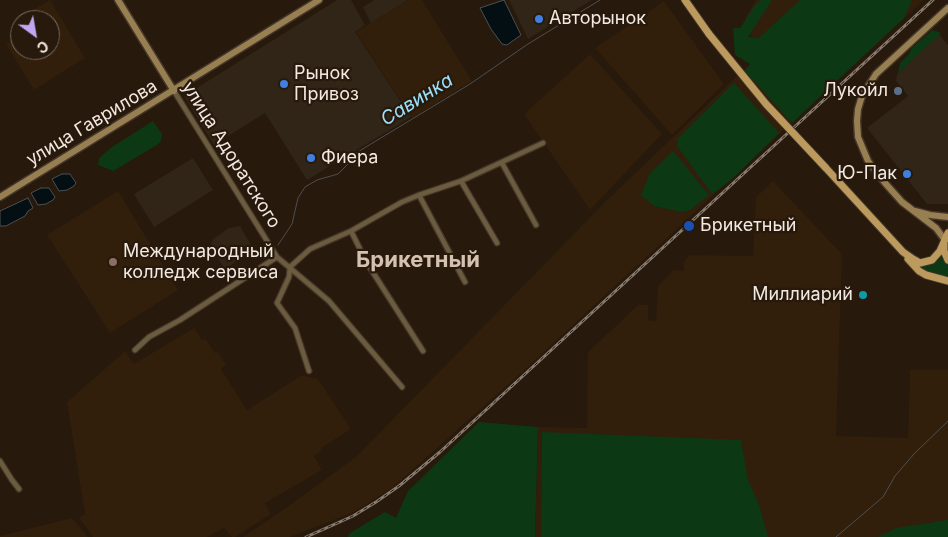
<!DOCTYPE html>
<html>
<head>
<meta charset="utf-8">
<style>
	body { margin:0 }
	#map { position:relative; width:948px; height:537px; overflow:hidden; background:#27190b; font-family:Inter,sans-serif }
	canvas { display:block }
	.north { position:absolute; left:10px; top:10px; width:50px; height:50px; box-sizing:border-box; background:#27190b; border:1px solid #796c61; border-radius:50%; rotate:148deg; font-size:14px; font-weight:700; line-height:20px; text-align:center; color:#f3e9e1 }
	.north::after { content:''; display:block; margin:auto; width:18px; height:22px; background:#c0a8f3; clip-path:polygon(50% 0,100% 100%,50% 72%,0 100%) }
</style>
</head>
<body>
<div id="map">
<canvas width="948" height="537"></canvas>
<div class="north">С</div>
</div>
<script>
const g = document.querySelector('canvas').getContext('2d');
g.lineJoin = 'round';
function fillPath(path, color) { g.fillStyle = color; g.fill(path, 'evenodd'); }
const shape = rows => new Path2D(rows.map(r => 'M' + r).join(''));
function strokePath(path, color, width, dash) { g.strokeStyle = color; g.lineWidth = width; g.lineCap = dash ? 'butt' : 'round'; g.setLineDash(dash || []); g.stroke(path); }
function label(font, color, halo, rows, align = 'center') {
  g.font = font + ' Inter,sans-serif'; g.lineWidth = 4.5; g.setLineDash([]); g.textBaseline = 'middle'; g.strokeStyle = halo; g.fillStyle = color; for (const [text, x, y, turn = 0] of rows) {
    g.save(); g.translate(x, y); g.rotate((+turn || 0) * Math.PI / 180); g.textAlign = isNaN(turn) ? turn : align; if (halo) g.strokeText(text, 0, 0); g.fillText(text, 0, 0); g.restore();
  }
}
fillPath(shape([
	[337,0,351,0,365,25,355,32,411,117,307,180,265,113,214,145,184,96],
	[374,0,408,0,371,23,363,7],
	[509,0,592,0,528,39],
	[939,34,948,45,948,204,927,204,867,128,908,96,896,81,897,74],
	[193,158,213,190,154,227,134,194],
	[240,226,254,250,225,269,210,246,213,239,229,228]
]), '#302516');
fillPath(shape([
	[50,0,85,58,34,90,6,44,20,36,20,50,50,50,50,20,31,20,27,13],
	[408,0,422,0,472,81,412,118,356,32],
	[756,0,924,0,530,365,392,488,354,512,290,537,243,537,286,508,357,456,606,201,758,56,745,18],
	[664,1,724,84,672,135,595,48],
	[590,54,662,134,590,210,524,114],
	[773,181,842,254,836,436,908,438,910,370,948,370,948,537,535,537,538,427,587,428,588,352,638,305,648,305,648,320,656,321,658,286,674,270,683,271,685,260,690,255,753,256,756,197],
	[118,191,178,290,110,333,47,235],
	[194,328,202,340,205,338,215,353,218,352,226,365,221,369,247,410,302,375,318,379,351,429,321,448,322,451,314,456,322,470,265,503,271,514,235,537,232,537,224,528,207,537,93,537,79,518,85,514,67,402,125,351,134,364],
	[72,518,88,537,0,537,0,536]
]), '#311e0b');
fillPath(shape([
	[761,0,772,0,748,37,759,38,800,0,912,0,904,18,792,123,745,71,750,64,735,55,733,28,740,28,756,4],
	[932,30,941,33,898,73,900,63,909,54,911,49],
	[734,83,779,133,730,181,712,194,678,147,677,139],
	[153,121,162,134,161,141,157,145,113,171,98,165,99,158,112,147],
	[673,151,709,195,690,210,682,212,654,206,641,195,650,173],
	[944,252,948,263,948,277,932,274,917,265,924,266,934,263,939,260],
	[479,422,538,427,535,537,348,537,350,533,385,512,396,518,408,491],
	[542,432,741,440,748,480,759,505,768,537,541,537],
	[948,520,948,537,878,537,896,528]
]), '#0c3914');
const water = shape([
	[504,0,521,35,507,45,502,44,491,29,480,8,504,0],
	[62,174,70,174,76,183,74,186,67,190,59,191,52,179,62,174],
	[41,188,49,188,55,197,53,200,46,204,38,205,31,193,41,188],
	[28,198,33,208,28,211,25,216,6,226,0,226,0,211,28,198]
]);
fillPath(water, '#040f14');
strokePath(water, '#4c5052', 1);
strokePath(shape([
	[278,245,292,224,298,198,305,187,317,180,338,174,348,164,356,153,470,84,528,44,600,0],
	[836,537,883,497,895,476,914,454,948,421]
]), '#4c5052', 1);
const street = shape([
	[174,91,277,257,329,301,402,387],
	[502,163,536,225],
	[461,181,497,243],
	[419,195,465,282],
	[351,231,367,263,423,351],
	[135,350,149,337,180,320,277,257],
	[309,371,295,328,277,303,289,277,290,267,310,249,351,231,402,202,419,195,461,181,543,143],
	[0,461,12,480,19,489]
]);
const secondary = shape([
	[118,0,174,91],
	[0,197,319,0],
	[915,211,930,215,948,217],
	[945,240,936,228,902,202,885,183,868,161,858,137,857,121,858,109,862,96,876,74,948,8]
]);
const primary = shape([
	[685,0,709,34],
	[825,167,903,252,913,259,920,263,932,260,940,251,948,233],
	[944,244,944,251,948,260],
	[908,259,919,271,926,275,948,281]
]);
strokePath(street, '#443629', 7);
strokePath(secondary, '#443629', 9);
strokePath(primary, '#443629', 9);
strokePath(street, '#6b5b3f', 4.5);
strokePath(secondary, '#987f51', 6);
strokePath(primary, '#bc9a5e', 7);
const rail = shape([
	[306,537,353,516,376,502,399,486,440,452,933,0]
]);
strokePath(rail, '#877b70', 3);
strokePath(rail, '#27190b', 1, [4]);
const primaryBridge = shape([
	[709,34,766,104,825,167]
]);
strokePath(primaryBridge, '#443629', 9, []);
strokePath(primaryBridge, '#bc9a5e', 7);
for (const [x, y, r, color] of [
	[539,19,5,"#3f7fe0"],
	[284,84,5,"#3f7fe0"],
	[898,91,5,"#5c6f8a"],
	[311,158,5,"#3f7fe0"],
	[907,174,5,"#3f7fe0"],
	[689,226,6,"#1a4fb4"],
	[113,262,5,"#8d6e63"],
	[863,295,5,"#0f9aa8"]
]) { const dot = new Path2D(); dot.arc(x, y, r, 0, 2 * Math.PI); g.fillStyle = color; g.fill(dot); strokePath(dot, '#27190b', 2); }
label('18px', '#f3e9e1', '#27190b', [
	["Авторынок",549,19],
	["Рынок",294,74],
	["Привоз",294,95],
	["Лукойл",888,91,"right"],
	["Фиера",321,158],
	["Ю-Пак",897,174,"right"],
	["Брикетный",700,226],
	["Международный",123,252],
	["колледж сервиса",123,273],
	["Миллиарий",853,295,"right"]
], 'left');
label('18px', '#f3e9e1', '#27190b', [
	["улица Гаврилова",92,123,-31],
	["улица Адоратского",231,155,58]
]);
label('italic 19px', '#9ae1fc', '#27190b', [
	["Савинка",417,100,-32]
]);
label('bold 22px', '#d5c1b0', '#27190b', [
	["Брикетный",418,260]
]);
</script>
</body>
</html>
